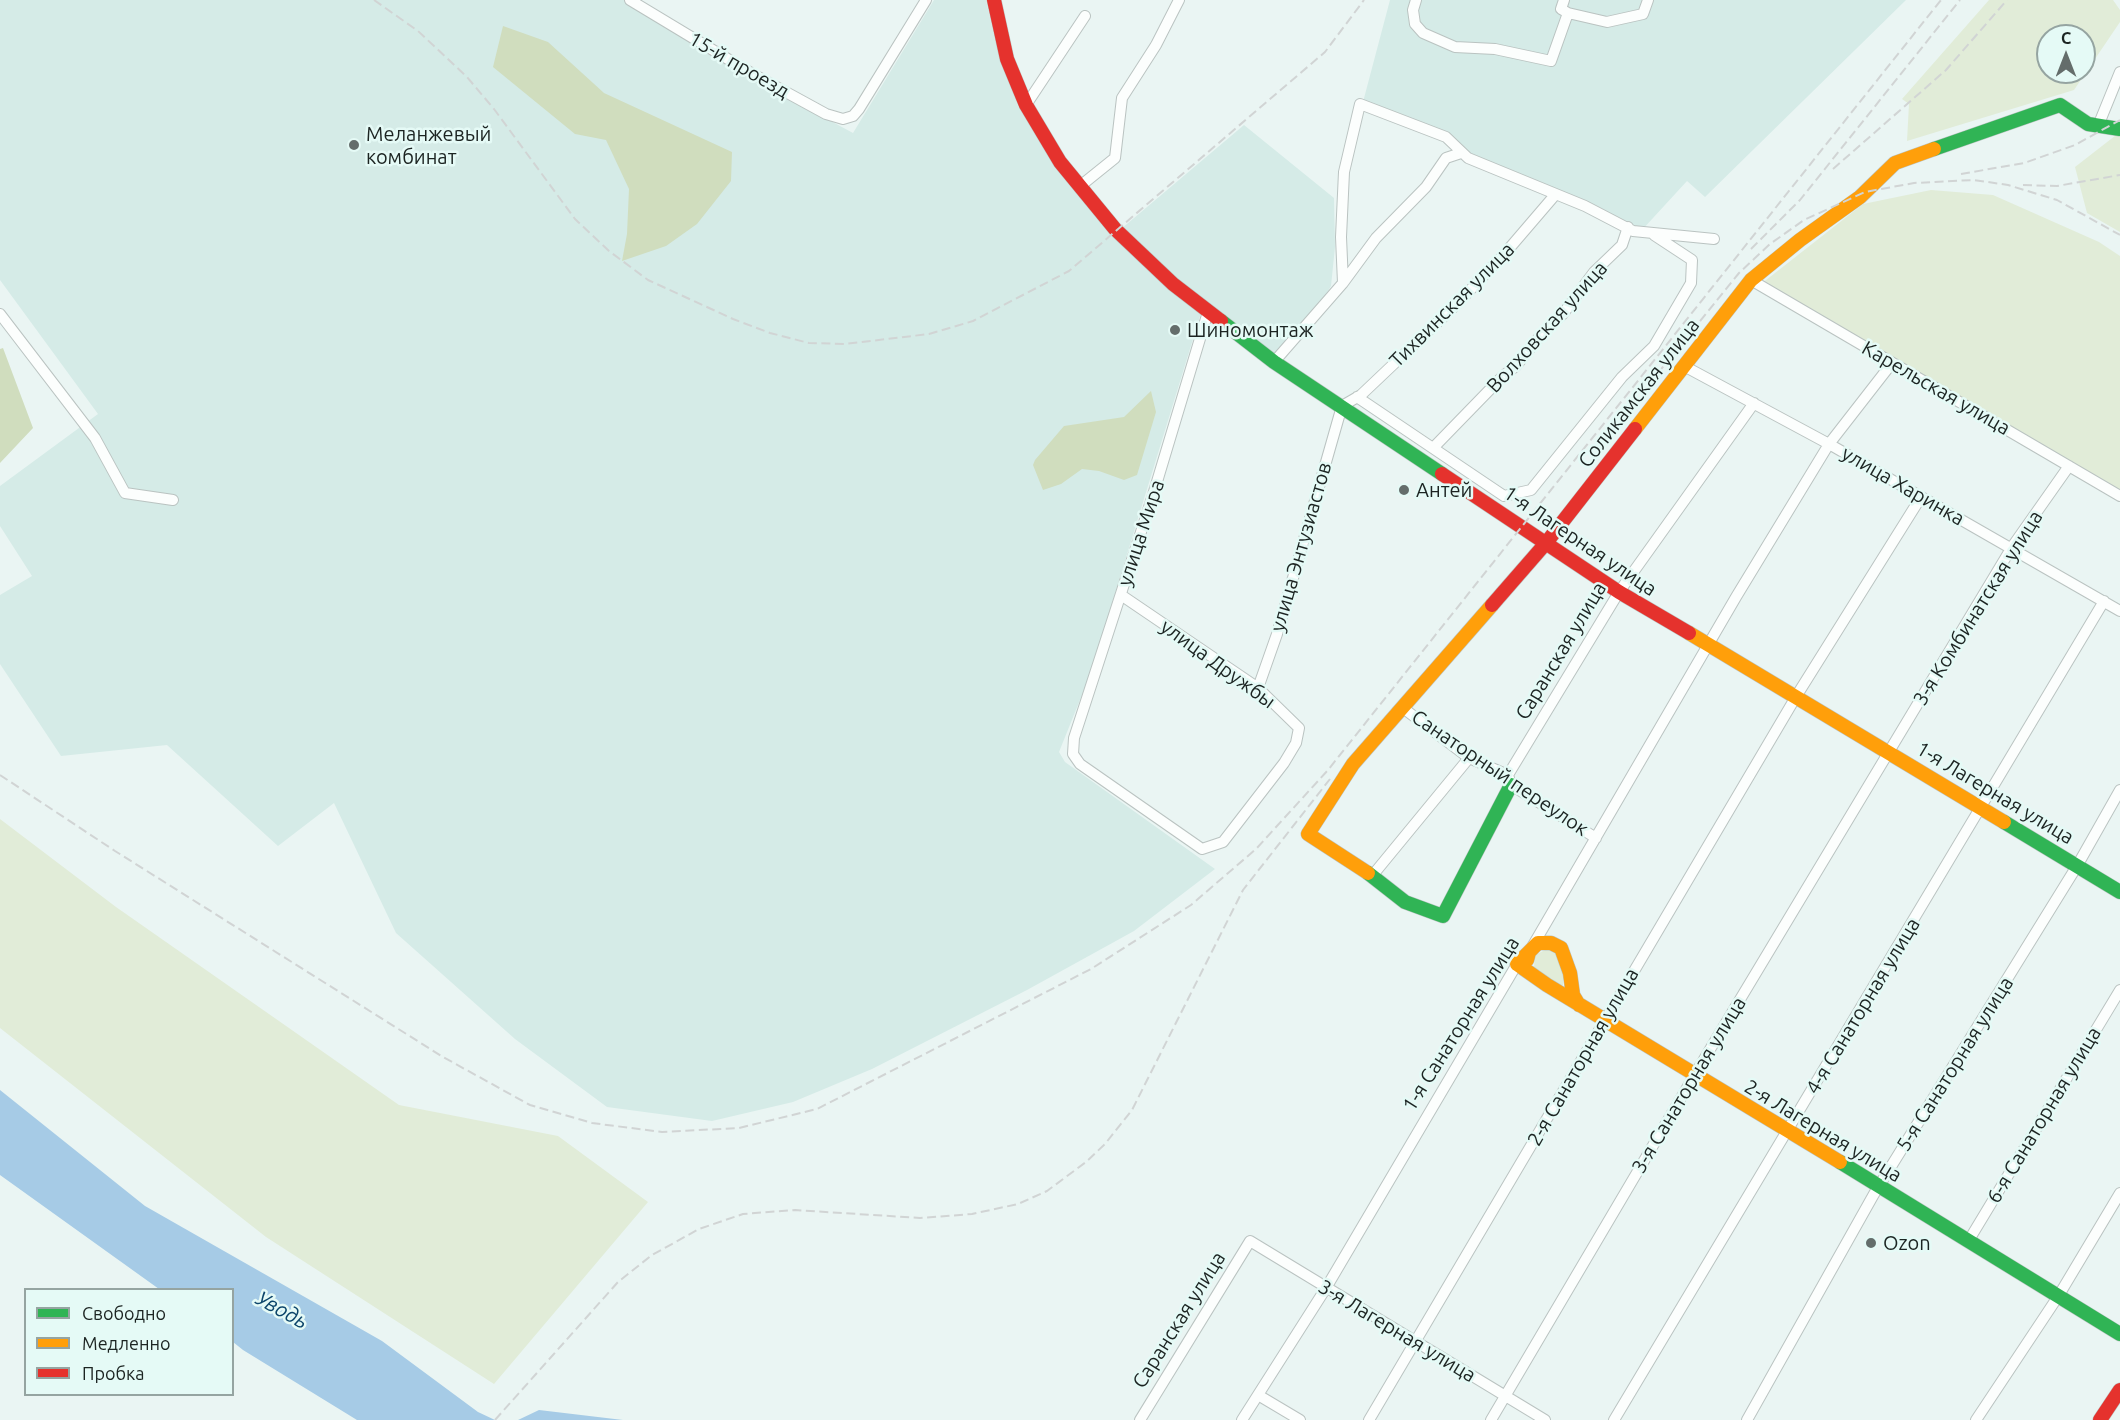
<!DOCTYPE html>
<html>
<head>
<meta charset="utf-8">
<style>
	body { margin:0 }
	#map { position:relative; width:2120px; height:1420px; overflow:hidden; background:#eaf5f3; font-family:Ubuntu,sans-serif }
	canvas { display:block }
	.legend { position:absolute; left:24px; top:1288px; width:210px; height:108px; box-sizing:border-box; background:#e5faf6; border:2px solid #95a4a1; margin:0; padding:8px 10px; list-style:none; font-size:18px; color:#1c2422 }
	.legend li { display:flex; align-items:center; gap:12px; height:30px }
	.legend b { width:30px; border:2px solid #95a4a1 }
	.north { position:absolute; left:2036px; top:24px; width:60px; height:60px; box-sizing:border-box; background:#e5faf6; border:2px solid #95a4a1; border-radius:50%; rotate:0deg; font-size:16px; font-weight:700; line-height:24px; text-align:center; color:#1c2422 }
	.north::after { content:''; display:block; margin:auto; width:21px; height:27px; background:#646d6b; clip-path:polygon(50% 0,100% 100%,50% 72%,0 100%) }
</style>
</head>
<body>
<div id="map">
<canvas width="2120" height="1420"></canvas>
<ul class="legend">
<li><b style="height:8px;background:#30b455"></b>Свободно</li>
<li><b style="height:8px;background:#ff9f0a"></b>Медленно</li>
<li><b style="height:8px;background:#e5322d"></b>Пробка</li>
</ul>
<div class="north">С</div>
</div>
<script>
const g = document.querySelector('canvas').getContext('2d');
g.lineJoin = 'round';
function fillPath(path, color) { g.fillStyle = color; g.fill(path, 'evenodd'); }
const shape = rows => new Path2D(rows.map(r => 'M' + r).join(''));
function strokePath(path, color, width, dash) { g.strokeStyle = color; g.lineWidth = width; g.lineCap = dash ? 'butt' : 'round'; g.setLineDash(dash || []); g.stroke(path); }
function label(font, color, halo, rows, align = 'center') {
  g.font = font + ' Ubuntu,sans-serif'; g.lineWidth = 5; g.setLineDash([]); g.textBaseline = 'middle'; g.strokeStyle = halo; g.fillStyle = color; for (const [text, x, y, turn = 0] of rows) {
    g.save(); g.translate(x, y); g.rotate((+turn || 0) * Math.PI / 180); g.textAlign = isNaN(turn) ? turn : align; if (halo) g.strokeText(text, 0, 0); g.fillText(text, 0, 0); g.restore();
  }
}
fillPath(shape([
	[0,0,624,0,749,77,853,133,934,0,986,0,995,40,1018,106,1050,159,1085,202,1201,313,1090,675,1059,752,1065,762,1215,869,1134,931,1027,990,872,1069,793,1102,712,1121,607,1107,515,1039,396,933,334,803,278,846,167,745,61,756,0,664,0,595,32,576,0,526,0,486,98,414,0,280],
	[1390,0,1906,0,1705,197,1687,181,1642,230,1457,151,1444,135,1363,102],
	[1244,125,1334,198,1335,247,1331,286,1321,303,1277,357,1196,297,1121,229]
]), '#d5ebe7');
fillPath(shape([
	[1989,0,2113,0,2120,10,2120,22,2074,90,1907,141,1909,104,1902,99],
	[2048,36,2084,36,2084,72,2048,72],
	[2120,132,2120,232,2087,213,2075,167],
	[1931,190,1993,195,2099,242,2120,256,2120,492,1761,284,1863,204],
	[0,819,116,907,399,1105,558,1136,648,1202,494,1384,266,1237,0,1028],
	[1547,949,1558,955,1564,974,1563,985,1559,986,1534,967,1535,955]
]), '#e1ecd8');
fillPath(shape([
	[503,26,548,42,604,93,732,152,731,181,697,224,666,246,622,261,627,234,629,189,606,140,575,134,493,67],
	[3,348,33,428,0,463,0,349],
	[1151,391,1156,412,1137,475,1124,480,1099,471,1082,469,1061,484,1043,490,1033,465,1035,460,1064,426,1124,417]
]), '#d0ddbe');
fillPath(shape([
	[0,1090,145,1206,382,1341,478,1412,495,1420,357,1420,243,1350,233,1342,232,1290,159,1289,0,1175],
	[539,1410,623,1420,518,1420]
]), '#a6cbe6');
const street = shape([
	[630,0,751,73,826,114,843,119,853,116,859,109,926,0],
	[1416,0,1413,10,1415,24,1423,33,1455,47,1495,49,1551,61,1568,13,1607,22,1643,14,1648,0],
	[1564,0,1561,9,1568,13],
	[1026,105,1085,16],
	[2098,126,2120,72],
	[1079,187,1115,158,1122,98,1156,45,1179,0],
	[1751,280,2120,496],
	[1343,283,1341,237,1344,172,1360,104,1446,137,1468,158,1585,206,1633,231,1714,239],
	[0,314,95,438,125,493,173,500],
	[1274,362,1343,283,1376,238,1426,187,1446,158,1461,153],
	[1684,366,1829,444,2120,611],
	[1357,397,1504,496,1531,490,1622,377,1654,346,1691,283,1692,260,1654,235],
	[1433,448,1503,376,1516,366,1541,335,1563,314,1594,272,1622,245,1628,227],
	[1121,595,1258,688,1299,728,1296,743,1284,763,1223,842,1202,849,1080,764,1073,754,1074,738,1153,495,1208,312],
	[1258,688,1277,634,1342,406,1361,395,1457,304,1507,251,1555,195],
	[1403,708,1469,758,1508,775,1511,785,1596,838],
	[1508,775,1619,592,1754,403],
	[1372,876,1469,758],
	[1532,947,1736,597,1829,444,1892,363],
	[1969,1240,2120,990],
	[1258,1395,1300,1420],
	[1140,1420,1250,1241,1545,1420],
	[1242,1420,1326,1288,1517,964,1510,955],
	[1369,1420,1797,695,1921,497],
	[1491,1420,1694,1076,2012,547,2069,466],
	[1614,1420,2104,601],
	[1747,1420,1874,1194,2077,866,2120,790],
	[1976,1420,2059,1295,2120,1193]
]);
const fast = shape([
	[1934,149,2060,105,2088,124,2120,129],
	[1221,321,1274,362,1442,474],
	[2004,822,2120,892],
	[1368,873,1405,902,1443,916,1511,785],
	[1840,1162,2120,1334]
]);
const slow = shape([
	[1635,429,1751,280,1800,240,1860,197,1895,163,1934,149],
	[1689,633,2004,822],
	[1368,873,1308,834,1353,764,1492,605],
	[1529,952,1517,964,1547,985,1840,1162],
	[1527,960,1529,952,1538,943,1551,943,1561,948,1570,973,1573,995,1579,1005]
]);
const jam = shape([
	[994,0,1007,59,1026,105,1060,162,1115,229,1173,284,1221,321],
	[1442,474,1619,592,1689,633],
	[1492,605,1546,543,1635,429],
	[2100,1420,2120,1390]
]);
strokePath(street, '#bac3c1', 12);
strokePath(fast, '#bac3c1', 15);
strokePath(slow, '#bac3c1', 15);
strokePath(jam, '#bac3c1', 15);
strokePath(street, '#fcfefd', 10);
strokePath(fast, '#30b455', 14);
strokePath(slow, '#ff9f0a', 14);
strokePath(jam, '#e5322d', 14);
strokePath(shape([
	[374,0,418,31,467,77,494,109,575,219,609,251,648,280,733,319,770,333,809,343,845,344,929,334,973,321,1069,271,1325,52,1364,0],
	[1833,169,1946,70,2007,0],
	[1961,174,2024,163,2075,145,2120,120],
	[2023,185,2057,186,2120,175],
	[1751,249,1800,200,1960,0],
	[1649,384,1739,273,1770,244,1804,220,1865,192,1914,183,1974,180,2008,185,2057,200,2120,235],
	[0,775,115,851,443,1057,530,1105,592,1123,662,1132,739,1128,817,1109,1091,969,1191,905,1256,849,1328,770,1941,0],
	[495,1420,618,1282,652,1255,699,1229,743,1214,795,1210,920,1218,972,1214,1018,1204,1047,1191,1086,1162,1105,1144,1132,1110,1243,890,1330,779]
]), '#d1d4d4', 2, [9, 4.5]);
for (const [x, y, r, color] of [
	[354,145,6,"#646d6b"],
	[1175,330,6,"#646d6b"],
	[1404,490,6,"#646d6b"],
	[1871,1243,6,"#646d6b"]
]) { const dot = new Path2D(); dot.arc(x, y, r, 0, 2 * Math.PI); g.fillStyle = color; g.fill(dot); strokePath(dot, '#e5faf6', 2); }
label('20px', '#1c2422', '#e5faf6', [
	["15-й проезд",739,65,30],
	["Тихвинская улица",1452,305,-45],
	["Волховская улица",1547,327,-48],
	["Карельская улица",1936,388,30],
	["Соликамская улица",1639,393,-52],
	["улица Харинка",1903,486,30],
	["улица Мира",1141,533,-72],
	["1-я Лагерная улица",1580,541,34],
	["улица Энтузиастов",1301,547,-74],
	["3-я Комбинатская улица",1978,608,-58],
	["Саранская улица",1561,651,-59],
	["улица Дружбы",1218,664,36],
	["Санаторный переулок",1500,773,34],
	["1-я Лагерная улица",1995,793,31],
	["4-я Санаторная улица",1863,1006,-59],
	["1-я Санаторная улица",1461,1024,-58],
	["2-я Санаторная улица",1583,1057,-60],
	["5-я Санаторная улица",1955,1064,-58],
	["3-я Санаторная улица",1689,1085,-59],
	["6-я Санаторная улица",2044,1115,-59],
	["2-я Лагерная улица",1823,1131,31],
	["Саранская улица",1179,1320,-58],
	["3-я Лагерная улица",1397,1331,31]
]);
label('20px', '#1c2422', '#e5faf6', [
	["Меланжевый",366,134],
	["комбинат",366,157],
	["Шиномонтаж",1187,330],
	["Антей",1416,490],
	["Ozon",1883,1243]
], 'left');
label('italic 21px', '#0c456a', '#e5faf6', [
	["Уводь",282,1310,29]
]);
</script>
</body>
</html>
